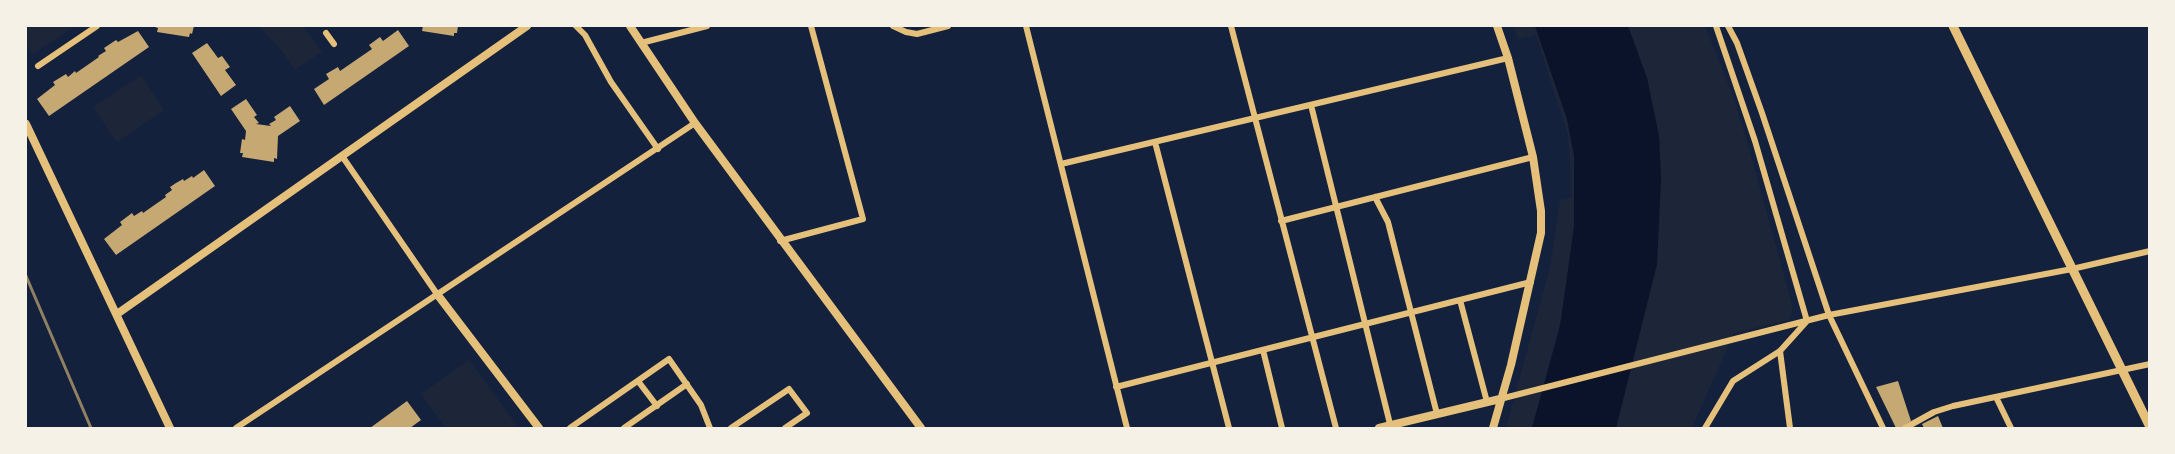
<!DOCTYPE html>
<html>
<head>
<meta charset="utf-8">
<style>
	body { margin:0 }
	#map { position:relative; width:2175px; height:454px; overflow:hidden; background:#14213d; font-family:"Space Grotesk",sans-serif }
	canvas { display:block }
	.frame { position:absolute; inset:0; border:27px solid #f6f1e7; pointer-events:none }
</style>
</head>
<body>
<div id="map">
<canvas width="2175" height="454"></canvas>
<div class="frame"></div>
</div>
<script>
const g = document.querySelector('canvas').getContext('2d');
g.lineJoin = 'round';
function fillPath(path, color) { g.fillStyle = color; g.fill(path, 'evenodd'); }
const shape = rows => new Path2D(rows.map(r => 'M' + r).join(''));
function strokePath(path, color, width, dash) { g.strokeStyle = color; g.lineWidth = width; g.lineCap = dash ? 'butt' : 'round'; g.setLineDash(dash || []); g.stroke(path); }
fillPath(shape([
	[26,26,75,26,33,54,26,46],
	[259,26,303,26,322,52,295,70,282,51],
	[1513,26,1535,26,1566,114,1574,158,1575,216,1564,309,1532,428,1506,428,1550,267,1560,200,1571,198,1571,172,1568,136,1536,35,1518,39],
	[1628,26,1705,26,1733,96,1746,138,1793,308,1789,320,1734,333,1692,428,1616,428,1657,264,1661,178,1659,136,1647,78],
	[141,75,164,110,117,142,93,107],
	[469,360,519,428,446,428,421,394]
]), '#1d2539');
fillPath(shape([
	[1535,26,1628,26,1647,78,1659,136,1661,178,1657,264,1616,428,1532,428,1560,326,1574,227,1574,155,1567,119]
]), '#0b132b');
fillPath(shape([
	[155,26,194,26,192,34,190,33,189,37,157,32,158,28,155,27],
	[423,26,458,26,457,33,454,33,454,36,422,31],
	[398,30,409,46,324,105,314,89,329,79,326,74,338,67,340,71,372,49,369,45,380,37,383,41],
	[138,31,149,47,49,116,37,99,55,85,53,82,66,74,68,77,75,71,76,73,99,57,98,56,106,51,104,48,116,40,118,42],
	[207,43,218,58,222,56,230,67,225,70,236,85,221,96,192,53],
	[246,99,257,115,254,117,259,123,256,124,271,126,269,124,276,120,274,117,290,106,300,121,278,136,277,159,274,158,274,162,242,157,243,153,240,153,242,139,245,140,246,131,231,109],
	[204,170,215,186,116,255,104,239,122,225,120,222,132,213,134,216,142,211,143,213,166,197,165,195,172,190,170,187,176,183,183,179,184,181,192,176,193,178],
	[1898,381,1911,421,1901,428,1896,428,1876,387],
	[407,401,421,420,410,428,370,428],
	[1938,416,1943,428,1924,428,1922,424]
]), '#c6a872');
strokePath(shape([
	[576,26,585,35,611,82,658,149],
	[893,26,906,32,917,34,948,26],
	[1026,26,1127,428],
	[1231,26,1336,428],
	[1728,26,1737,43,1762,113,1829,315,1883,428],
	[326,33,334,44],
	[641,43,707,26],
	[38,66,97,26],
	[1311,105,1391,428],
	[1155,142,1229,428],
	[342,156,437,294],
	[1061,164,1508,58],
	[1375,197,1388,222,1437,414],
	[1281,221,1533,157],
	[780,241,863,219,811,26],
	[1460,300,1487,402],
	[1263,350,1282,428],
	[1780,351,1790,428],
	[638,381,657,406],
	[1116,387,1531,282],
	[1996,397,2011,428],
	[1500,399,1829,315,2072,269,2150,251],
	[236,428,695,123],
	[570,428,669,359,701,405,710,428],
	[624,428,687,384],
	[731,428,789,389,807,413,785,428],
	[1705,428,1733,381,1780,351,1807,321,1755,141,1716,26],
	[1905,428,1934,412,1953,406,2150,364]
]), '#e5c07b', 6);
strokePath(shape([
	[630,26,695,123,921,428],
	[26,124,170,428],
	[437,294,539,428],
	[117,314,527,26],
	[1379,428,1500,399],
	[1493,428,1511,365,1541,233,1541,211,1533,157,1508,58,1497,26]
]), '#e5c07b', 8);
strokePath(shape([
	[1953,26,2150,427]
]), '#e5c07b', 9);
strokePath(shape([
	[26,276,91,428]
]), '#918062', 3);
</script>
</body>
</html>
